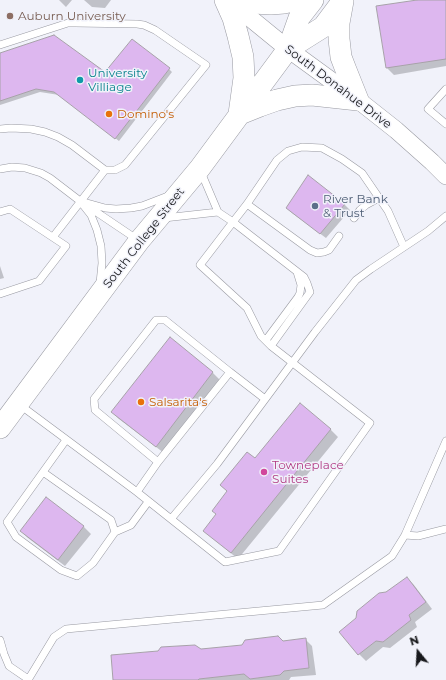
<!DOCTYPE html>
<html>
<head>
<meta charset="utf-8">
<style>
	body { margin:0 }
	#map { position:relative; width:446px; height:680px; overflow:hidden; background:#f1f2fa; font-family:Montserrat,sans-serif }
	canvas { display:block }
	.north { position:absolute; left:398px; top:632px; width:40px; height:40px; -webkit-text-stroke:3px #f1f2fa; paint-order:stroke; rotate:342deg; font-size:11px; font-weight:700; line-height:16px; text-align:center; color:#18191c }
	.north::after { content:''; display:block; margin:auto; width:14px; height:18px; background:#18191c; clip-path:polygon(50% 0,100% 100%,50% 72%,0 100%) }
</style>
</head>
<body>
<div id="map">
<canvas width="446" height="680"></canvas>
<div class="north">N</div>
</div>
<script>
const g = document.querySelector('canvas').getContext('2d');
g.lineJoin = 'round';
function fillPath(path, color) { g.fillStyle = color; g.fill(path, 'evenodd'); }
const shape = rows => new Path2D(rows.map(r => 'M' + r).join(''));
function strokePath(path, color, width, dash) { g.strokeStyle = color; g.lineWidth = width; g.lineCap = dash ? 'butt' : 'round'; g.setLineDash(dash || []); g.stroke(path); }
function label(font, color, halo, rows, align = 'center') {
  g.font = font + ' Montserrat,sans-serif'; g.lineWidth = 3; g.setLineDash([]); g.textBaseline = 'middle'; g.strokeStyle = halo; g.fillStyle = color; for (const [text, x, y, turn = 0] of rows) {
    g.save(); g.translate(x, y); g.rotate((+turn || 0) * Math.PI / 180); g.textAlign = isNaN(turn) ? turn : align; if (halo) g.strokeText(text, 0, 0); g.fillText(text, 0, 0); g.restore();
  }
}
fillPath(shape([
	[59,0,72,0,66,7],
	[84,0,111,0,105,8,92,7],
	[424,0,446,0,446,66,394,75,387,68,377,7],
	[0,54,105,73,169,69,172,72,119,141,59,95,40,92,0,105],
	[344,204,350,210,326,238,292,213,287,208],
	[0,266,4,278,0,279],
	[170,339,213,373,220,380,164,453,119,419,112,412],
	[300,405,331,430,338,437,238,559,211,537,204,531,217,515,228,492,221,485,255,459],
	[46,498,84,527,91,534,65,566,28,538,21,531],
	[407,578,414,585,432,609,415,622,417,627,390,648,383,647,366,661,359,654,341,632,386,593],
	[305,639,312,646,316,675,291,677,289,680,114,680,200,650]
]), '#0003');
const building = shape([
	[417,0,446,0,446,59,386,68,376,6,417,0],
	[54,35,105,72,132,39,170,68,115,139,54,92,36,89,0,101,0,53,54,35],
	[308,175,345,204,320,234,286,208,308,175],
	[170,337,213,372,156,447,111,412,170,337],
	[300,403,331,429,231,553,203,531,216,514,212,511,227,491,220,485,247,452,255,458,300,403],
	[46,497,84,526,58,560,20,531,46,497],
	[407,577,426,602,409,615,411,620,383,642,376,641,358,655,339,632,356,618,357,611,379,593,386,592,407,577],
	[278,636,283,641,306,638,309,668,284,671,280,675,250,679,244,674,199,679,198,680,113,680,111,655,158,651,161,647,195,645,201,649,242,645,245,640,278,636]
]);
fillPath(building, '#ddb7ef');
strokePath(building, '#a7a2a9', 1);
const service = shape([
	[0,45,68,23,75,23,137,24,144,25,155,30,206,65,125,165,115,170,105,170],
	[446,89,428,109,446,124],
	[0,129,11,128,31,129,45,132,58,137,72,145,105,170,53,237],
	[0,169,12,167,25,168,41,173,50,178,80,201,138,240],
	[201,172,218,212,233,222,247,204,277,160,288,151,302,147,322,148,342,159,362,173,388,211,404,247],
	[247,204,310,250,317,253,324,252,329,250,339,236],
	[0,212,10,209,66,246,39,281,0,294],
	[164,218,218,212],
	[354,218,360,210,366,205,379,198],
	[100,283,102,263,101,246,97,230,91,215,80,201,105,208,116,209,131,208,142,206,168,196],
	[266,340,298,297,300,293,301,285,297,272],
	[230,372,265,399],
	[20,405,137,492,225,562,279,551,370,423,271,346,261,336,247,308,200,265,233,222,304,277,307,283,310,292,271,346],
	[66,440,7,522,16,537,61,570,77,576,93,563,115,532,131,525,148,502],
	[43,472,111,520,115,532],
	[137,492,158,462,230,372,165,320,156,320,94,399,95,410,158,462],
	[171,519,217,464,315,332,356,280,371,269,428,231,446,216],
	[405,535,418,536,446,529],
	[0,640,4,654,9,666,28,679],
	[28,680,54,637,66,629,323,605,392,556,405,535,446,441]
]);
const tertiary = shape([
	[228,0,288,49,358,100,396,130,432,162,446,176]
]);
const primary = shape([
	[225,0,233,18,238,36,243,57,244,78,239,114],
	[238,0,253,3,271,4,284,3,298,0],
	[288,49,323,27,341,3],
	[240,114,260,106,277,100,295,96,312,95,358,100,346,70,341,57,339,39,339,23,343,1],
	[0,428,139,241,200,168,288,49,299,18,313,0]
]);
strokePath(service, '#9899a1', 8);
strokePath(tertiary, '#9899a1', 18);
strokePath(primary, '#9899a1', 22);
strokePath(service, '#fff', 7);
strokePath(tertiary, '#fff', 17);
strokePath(primary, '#fff', 21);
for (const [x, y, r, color] of [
	[10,16,4,"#8d6e63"],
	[80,80,4,"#0f9aa8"],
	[109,114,4,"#e8710a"],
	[315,206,4,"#5c6f8a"],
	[141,402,4,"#e8710a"],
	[264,472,4,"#d1479c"]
]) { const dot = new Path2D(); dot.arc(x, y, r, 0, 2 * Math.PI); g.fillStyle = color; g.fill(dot); strokePath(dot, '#f1f2fa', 1.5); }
label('12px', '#785e54', '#f1f2fa', [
	["Auburn University",18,16]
], 'left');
label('12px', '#0d838f', '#f1f2fa', [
	["University",88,73],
	["Villiage",88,87]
], 'left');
label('12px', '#18191c', '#f1f2fa', [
	["South Donahue Drive",338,87,37],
	["South College Street",144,238,-52]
]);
label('12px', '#c56008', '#f1f2fa', [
	["Domino's",117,114],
	["Salsarita's",149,402]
], 'left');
label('12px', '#4e5e75', '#f1f2fa', [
	["River Bank",323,199],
	["& Trust",323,213]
], 'left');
label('12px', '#b23c85', '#f1f2fa', [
	["Towneplace",272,465],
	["Suites",272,479]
], 'left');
</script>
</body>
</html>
